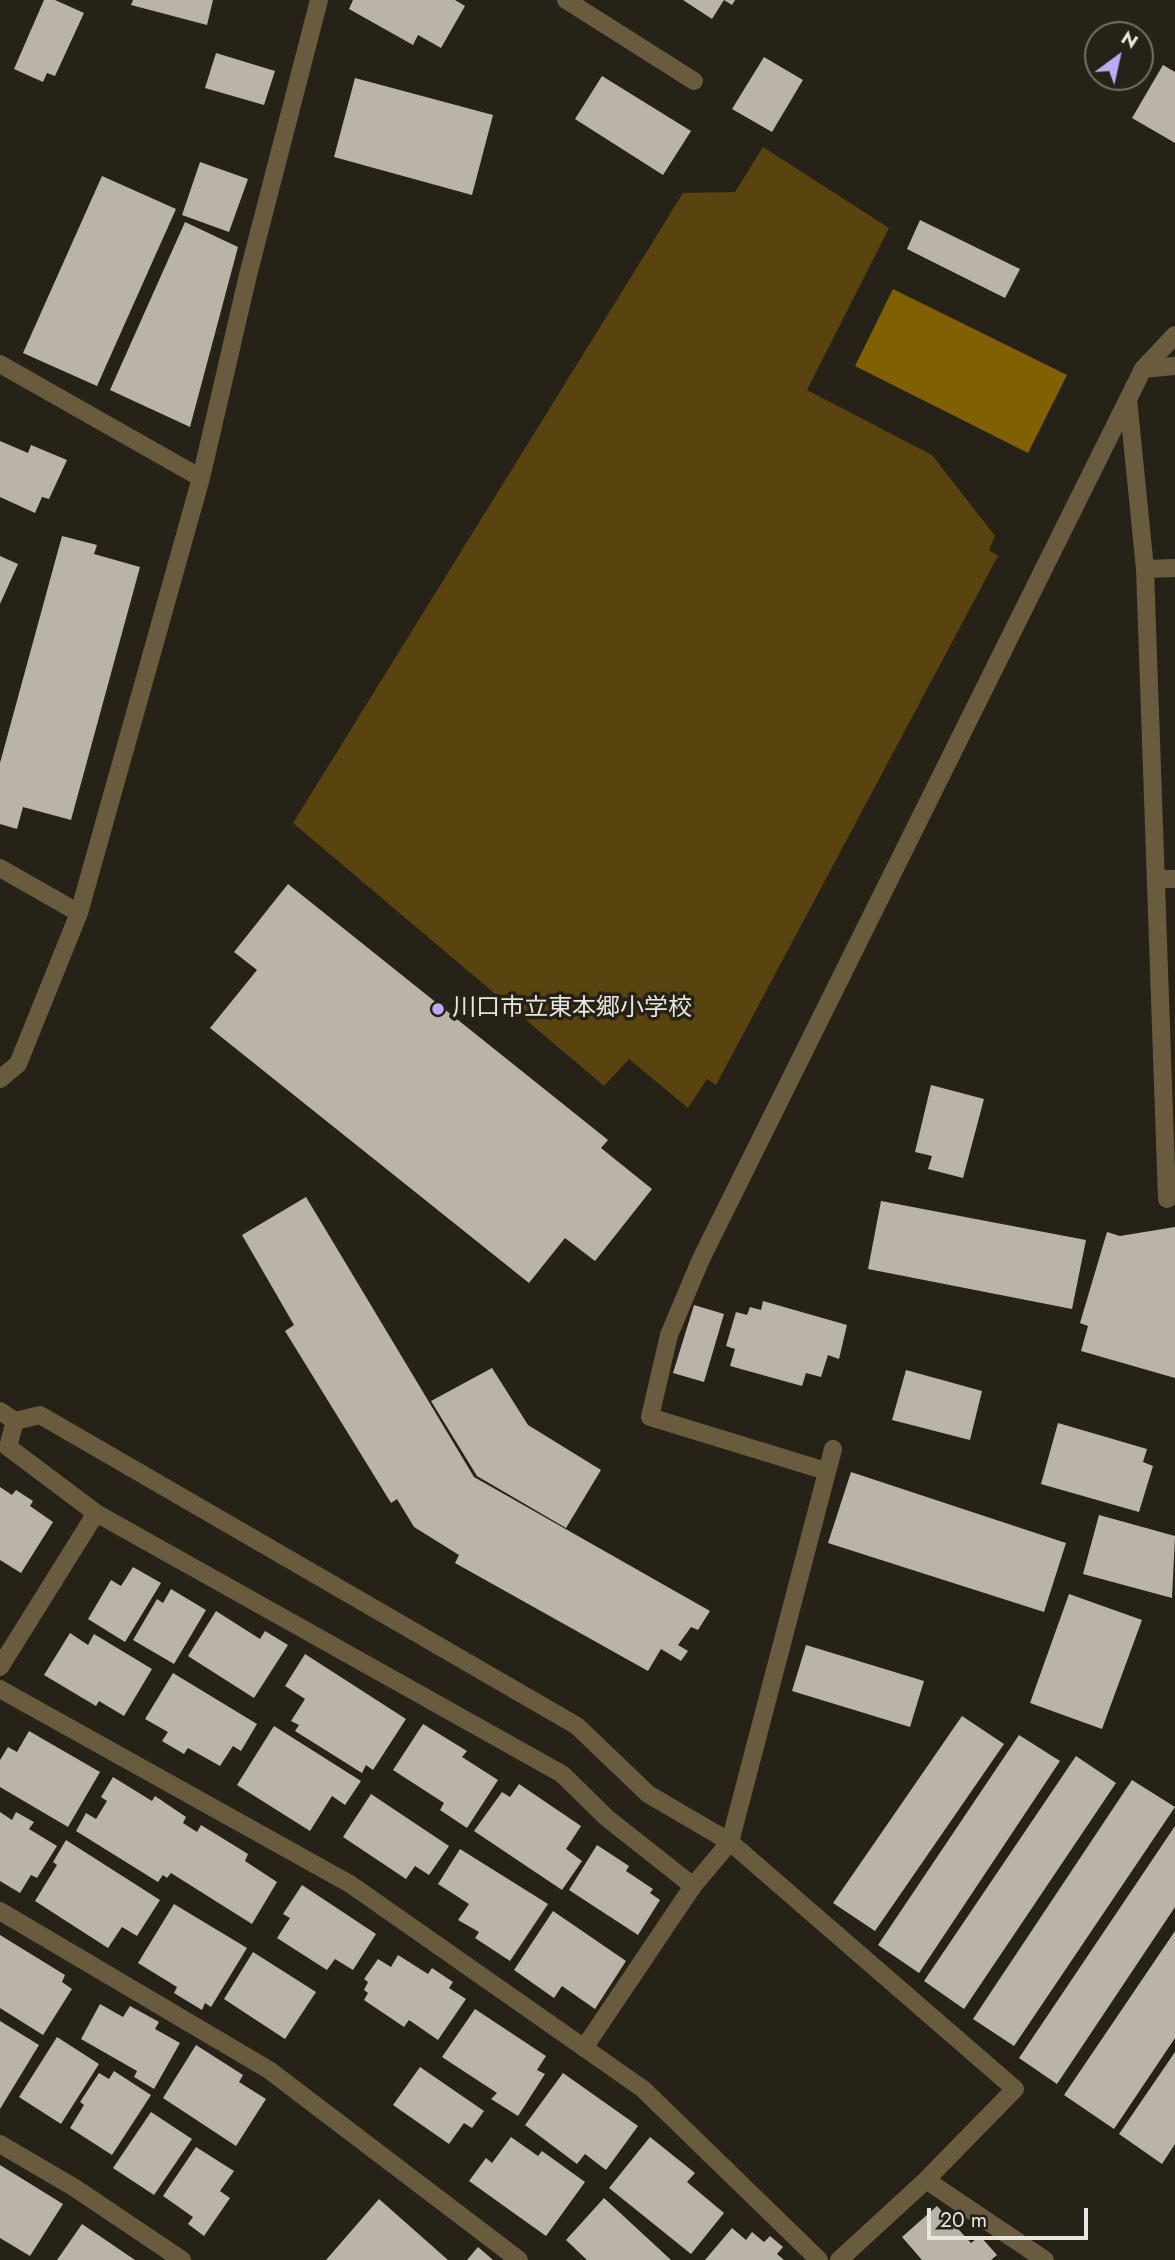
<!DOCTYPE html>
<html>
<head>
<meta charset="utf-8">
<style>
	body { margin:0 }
	#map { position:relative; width:1175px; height:2260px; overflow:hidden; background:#262218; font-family:Jost,sans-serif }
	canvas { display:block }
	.north { position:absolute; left:1084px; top:21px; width:70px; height:70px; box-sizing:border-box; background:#262218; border:2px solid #747068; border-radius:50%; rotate:33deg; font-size:19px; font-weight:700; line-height:28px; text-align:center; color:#e8e5df }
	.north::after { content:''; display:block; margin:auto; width:24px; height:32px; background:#bea9f5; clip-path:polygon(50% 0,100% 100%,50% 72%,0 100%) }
	.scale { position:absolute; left:927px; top:2208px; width:161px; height:32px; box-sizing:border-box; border:4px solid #e8e5df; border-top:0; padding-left:9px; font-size:21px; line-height:24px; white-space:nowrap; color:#e8e5df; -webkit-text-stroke:5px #262218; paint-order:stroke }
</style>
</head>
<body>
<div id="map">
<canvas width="1175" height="2260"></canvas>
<div class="north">N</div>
<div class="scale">20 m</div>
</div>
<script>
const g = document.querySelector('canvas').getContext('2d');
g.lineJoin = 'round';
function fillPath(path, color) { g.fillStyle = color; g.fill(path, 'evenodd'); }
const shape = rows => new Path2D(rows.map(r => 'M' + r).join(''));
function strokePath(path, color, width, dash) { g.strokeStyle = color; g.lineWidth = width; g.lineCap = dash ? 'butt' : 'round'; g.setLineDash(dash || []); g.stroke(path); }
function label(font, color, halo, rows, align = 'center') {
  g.font = font + ' Jost,"Noto Sans JP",sans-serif'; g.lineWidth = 7; g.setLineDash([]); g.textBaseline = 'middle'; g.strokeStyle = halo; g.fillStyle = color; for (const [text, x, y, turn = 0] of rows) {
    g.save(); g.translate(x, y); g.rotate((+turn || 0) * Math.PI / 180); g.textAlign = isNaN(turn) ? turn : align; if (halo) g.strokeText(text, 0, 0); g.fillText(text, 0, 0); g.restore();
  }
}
fillPath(shape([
	[763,147,889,228,807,390,932,455,995,536,989,550,998,556,716,1085,707,1079,688,1108,629,1059,604,1086,293,823,683,193,735,192]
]), '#59440f');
fillPath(shape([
	[893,289,1067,375,1028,453,855,366]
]), '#7f6002');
fillPath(shape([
	[44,0,55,0,84,13,55,76,47,73,43,82,14,69],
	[133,0,213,0,207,25,131,5],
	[353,0,455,0,465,6,441,48,418,35,413,45,349,9],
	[683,0,735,0,732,5,724,0,712,19],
	[216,53,275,71,264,105,205,88],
	[764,57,803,80,772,132,732,109],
	[1163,65,1175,72,1175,143,1132,118],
	[602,76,691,131,663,175,575,119],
	[355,78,493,115,472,195,334,157],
	[200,162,248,179,229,232,182,215],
	[102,176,176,209,97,386,23,353],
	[920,220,1020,269,1005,298,907,249],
	[185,222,238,247,190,427,110,390],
	[0,441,28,453,31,445,67,460,49,499,42,497,35,513,0,497],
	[62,536,97,545,94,554,140,567,71,820,23,807,17,829,0,824,0,763],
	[0,556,18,564,0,604],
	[288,884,608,1140,601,1148,652,1189,595,1261,565,1238,529,1283,210,1028,257,970,234,952],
	[931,1085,984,1099,963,1178,928,1169,932,1156,915,1152],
	[306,1197,474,1477,710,1611,698,1630,691,1627,678,1645,688,1651,681,1661,661,1649,648,1671,455,1563,459,1555,414,1527,397,1499,391,1503,285,1331,294,1325,242,1235],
	[881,1201,1086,1240,1072,1309,868,1269],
	[1175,1227,1175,1378,1081,1351,1088,1326,1080,1323,1107,1232,1120,1236],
	[763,1301,847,1325,839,1359,828,1355,821,1377,806,1373,802,1386,730,1366,735,1349,726,1346,736,1312,747,1315,750,1307,761,1310],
	[694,1305,724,1314,704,1382,673,1373],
	[492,1368,528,1425,601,1470,566,1528,477,1476,431,1401],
	[906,1370,982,1391,970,1440,892,1420],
	[1058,1423,1147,1449,1143,1462,1153,1466,1139,1512,1041,1484],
	[851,1472,1066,1543,1044,1612,828,1543],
	[0,1487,12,1495,16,1490,33,1501,30,1506,53,1522,21,1573,0,1560],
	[1099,1515,1175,1536,1172,1598,1083,1574],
	[133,1567,161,1583,125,1642,88,1619,111,1580,121,1586],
	[171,1589,206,1610,174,1664,133,1640,157,1599,163,1603],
	[1069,1594,1142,1620,1102,1729,1030,1703],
	[216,1611,260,1639,265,1631,288,1645,254,1698,188,1656],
	[70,1633,88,1645,94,1634,152,1669,124,1716,99,1701,96,1706,44,1675],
	[806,1645,924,1681,910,1727,792,1691],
	[305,1654,406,1719,373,1770,366,1765,362,1773,295,1731,299,1725,291,1721,305,1699,285,1686],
	[173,1673,257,1724,241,1751,233,1746,220,1766,188,1748,184,1754,162,1741,168,1732,145,1719],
	[962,1716,1004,1744,875,1931,833,1903],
	[423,1724,467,1751,462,1757,498,1780,467,1828,440,1810,444,1803,393,1770],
	[274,1726,361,1781,345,1805,332,1796,310,1831,237,1785],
	[29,1731,100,1772,68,1827,0,1787,0,1760,8,1747,17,1752],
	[1019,1735,1060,1761,919,1973,878,1945],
	[1076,1756,1116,1783,964,2009,924,1981],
	[113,1777,152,1801,155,1796,186,1817,183,1823,197,1832,201,1825,248,1854,245,1861,277,1882,252,1924,171,1873,167,1878,163,1875,158,1882,76,1831,86,1813,96,1819,107,1801,101,1797],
	[1132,1780,1175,1807,1014,2046,973,2019],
	[519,1784,581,1826,566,1849,582,1861,562,1890,474,1831,502,1792,510,1797],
	[371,1794,449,1846,429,1875,415,1866,406,1879,343,1837],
	[0,1812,12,1820,16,1812,34,1822,29,1829,57,1846,37,1878,31,1875,20,1893,0,1881],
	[1175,1826,1175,1907,1057,2084,1019,2058],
	[66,1840,160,1900,137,1936,122,1927,108,1948,35,1901,57,1865,53,1862],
	[597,1845,629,1866,626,1871,653,1889,650,1893,660,1900,638,1935,569,1890],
	[460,1849,548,1904,510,1961,475,1938,479,1932,458,1920,469,1904,438,1884],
	[302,1885,376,1934,353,1970,335,1959,327,1970,277,1938,290,1918,283,1914],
	[174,1904,247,1948,211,2007,205,2003,202,2010,174,1993,177,1987,138,1963],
	[553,1911,626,1961,595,2009,562,1986,554,1998,514,1970],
	[1175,1931,1175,2038,1114,2129,1064,2095],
	[0,1935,65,1975,62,1982,72,1989,43,2035,0,2008],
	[253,1952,316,1992,285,2039,224,1999],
	[398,1955,428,1974,432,1968,453,1982,449,1988,466,1999,438,2040,409,2020,404,2027,364,2000,368,1993,364,1990,368,1982,364,1979,378,1959,391,1967],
	[100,2004,123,2017,130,2006,159,2022,155,2029,180,2043,154,2089,134,2077,137,2071,81,2039],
	[475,2009,546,2056,537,2070,545,2074,518,2116,491,2099,497,2093,442,2057],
	[0,2021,39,2045,0,2109],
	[57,2037,99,2064,61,2124,19,2097],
	[196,2045,243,2075,239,2082,266,2099,236,2146,163,2098],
	[1175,2052,1175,2144,1162,2164,1119,2134],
	[420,2067,484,2111,472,2128,464,2123,449,2144,393,2105],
	[114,2071,151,2095,112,2155,70,2128,84,2105,80,2102,99,2073,109,2079],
	[563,2073,638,2126,606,2170,585,2154,577,2164,525,2125],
	[151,2112,192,2139,154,2195,113,2168],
	[511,2137,538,2156,542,2151,585,2182,546,2236,469,2181,486,2158,492,2163],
	[650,2137,695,2173,687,2182,724,2213,691,2254,609,2188],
	[196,2147,234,2171,220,2191,230,2198,204,2236,188,2224,193,2217,163,2196],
	[0,2165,63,2204,30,2256,0,2238],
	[604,2198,671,2260,587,2260,566,2240],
	[379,2199,448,2260,326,2260],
	[937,2206,971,2243,980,2236,997,2255,991,2260,922,2260,902,2237],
	[82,2224,135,2260,57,2260],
	[732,2228,746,2240,752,2232,764,2242,770,2236,783,2247,777,2254,784,2260,705,2260],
	[478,2247,493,2260,467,2260]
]), '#bab4a8');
strokePath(shape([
	[566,0,694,81],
	[0,364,201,478],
	[1143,369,1175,366],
	[1128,399,1145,569,1167,1199],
	[1145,569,1175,568],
	[0,868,79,913],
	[1157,879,1175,879],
	[0,1079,18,1064,79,913,201,478,248,275,319,0],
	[0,1411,15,1421,40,1415,577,1726,648,1794,730,1842,1015,2089,926,2180,839,2260],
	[826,1471,650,1417,669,1335,701,1259,1143,369,1175,335],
	[96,1513,562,1774,607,1818,693,1886],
	[0,1667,96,1513,8,1447,15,1421],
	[0,1689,350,1884,643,2089,819,2260],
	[0,1911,269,2070,519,2260],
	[584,2048,693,1886,730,1842,833,1449],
	[0,2144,75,2188,182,2260],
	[926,2180,1045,2260]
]), '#685b3e', 18);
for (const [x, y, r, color] of [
	[438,1009,7,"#bea9f5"]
]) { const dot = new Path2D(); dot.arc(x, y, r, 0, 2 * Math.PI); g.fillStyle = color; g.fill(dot); strokePath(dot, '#262218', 2.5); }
label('24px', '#e8e5df', '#262218', [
	["川口市立東本郷小学校",452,1009]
], 'left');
</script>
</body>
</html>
